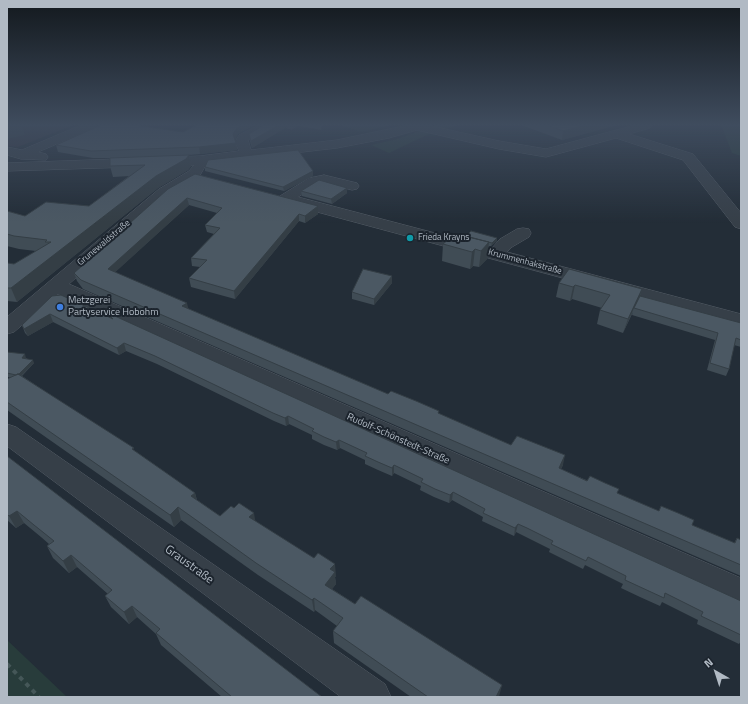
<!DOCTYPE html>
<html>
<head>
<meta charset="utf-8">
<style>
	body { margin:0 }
	#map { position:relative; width:748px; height:704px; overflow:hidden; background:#232d37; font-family:"Titillium Web",sans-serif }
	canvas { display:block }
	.frame { position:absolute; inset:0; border:8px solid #b1bac4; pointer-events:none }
	.north { position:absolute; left:696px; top:652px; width:40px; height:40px; -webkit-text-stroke:3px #1c242d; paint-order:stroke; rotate:321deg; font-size:11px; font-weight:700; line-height:16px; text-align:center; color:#b1bac4 }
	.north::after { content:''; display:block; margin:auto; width:14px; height:18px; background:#b1bac4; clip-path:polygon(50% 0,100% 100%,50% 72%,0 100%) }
</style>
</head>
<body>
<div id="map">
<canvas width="748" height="704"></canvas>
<div class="frame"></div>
<div class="north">N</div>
</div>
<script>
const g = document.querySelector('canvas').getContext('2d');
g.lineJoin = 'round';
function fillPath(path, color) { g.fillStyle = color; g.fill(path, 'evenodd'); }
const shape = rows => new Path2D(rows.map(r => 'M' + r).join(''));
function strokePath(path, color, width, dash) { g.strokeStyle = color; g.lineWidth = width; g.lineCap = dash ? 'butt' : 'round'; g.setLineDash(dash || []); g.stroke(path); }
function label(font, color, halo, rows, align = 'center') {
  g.font = font + ' "Titillium Web",sans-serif'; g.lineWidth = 4; g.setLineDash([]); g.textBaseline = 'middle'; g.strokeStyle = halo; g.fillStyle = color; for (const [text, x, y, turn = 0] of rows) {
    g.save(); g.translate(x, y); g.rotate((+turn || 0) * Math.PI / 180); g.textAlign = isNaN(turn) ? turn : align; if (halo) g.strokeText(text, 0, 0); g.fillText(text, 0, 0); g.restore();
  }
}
fillPath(shape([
	[7,125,74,125,18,147,7,146]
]), '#31313d');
fillPath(shape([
	[345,125,391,125,361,132,342,126],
	[436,125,458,125,429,134,389,153,371,145,397,139],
	[721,125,741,125,741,156,732,153],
	[7,640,67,697,7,697]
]), '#283c3b');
const minor = shape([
	[81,125,96,125,94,128,38,152,46,154,48,157,46,160,21,159,7,155,7,147,22,150,81,125],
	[259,125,273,125,248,140,251,150,337,140,408,125,427,125,499,141,546,149,635,125,652,125,650,128,629,134,693,154,741,213,741,229,735,227,683,160,616,138,546,157,499,149,417,130,389,138,337,148,207,163,199,177,169,195,69,284,741,578,741,609,58,294,14,332,7,334,7,317,159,189,189,171,194,165,7,171,7,163,200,156,239,151,235,142,239,135,259,125],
	[285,125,298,125,292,129,287,128,285,125],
	[324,175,357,183,359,186,357,189,352,190,324,183,319,184,298,197,492,248,500,239,517,229,523,228,529,229,531,233,529,237,512,247,507,252,741,314,741,326,280,202,277,199,280,196,309,178,324,175],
	[7,424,16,427,385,684,391,697,341,697,7,446,7,424]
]);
strokePath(minor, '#545d66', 1);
strokePath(shape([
	[7,664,39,697]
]), '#455758', 4, [4.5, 4.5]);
fillPath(minor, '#363f48');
fillPath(shape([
	[264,125,285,125,285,128,252,148,250,141,249,134],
	[298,125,322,125,321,130,299,126],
	[521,125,617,125,562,140],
	[183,132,238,134,235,140,236,143,237,150,200,154,189,155,191,166,188,170,158,188,17,302,7,301,7,264,14,264,36,251,19,249,7,246,7,211,25,216,89,206,129,176,113,177,110,166,110,158,93,158,58,152,56,145],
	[205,167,313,176,284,191,205,171],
	[168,189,318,206,318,214,305,223,299,221,235,299,191,287,189,278,200,267,192,266,191,258,214,234,207,232,205,225,217,213,189,205,115,272,189,309,388,394,439,414,511,445,563,465,561,469,618,494,734,543,737,538,741,540,741,576,83,289,77,281,74,273],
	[301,191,347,193,332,204,302,196],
	[497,241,491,246,488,246,487,259,479,267,473,266,470,269,442,261,443,244],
	[392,276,392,283,374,305,352,299,352,292],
	[559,283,642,289,639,299,741,323,741,347,734,345,729,369,726,376,707,370,715,340,632,315,633,312,623,333,597,324,600,310,602,308,572,299,570,301,556,297],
	[52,296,108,317,106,312,741,601,741,641,739,644,697,624,698,620,662,602,660,606,640,597,621,588,623,584,585,565,583,569,549,552,550,549,516,532,514,536,482,521,483,517,452,500,449,503,434,497,420,490,421,486,394,473,392,476,378,470,365,464,365,460,340,448,337,450,324,445,312,439,312,435,289,424,286,426,274,421,157,364,126,351,119,355,53,322,28,336,25,333,22,325],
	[7,352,26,358,34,363,22,376,135,451,195,493,197,500,220,516,255,521,336,576,335,577,336,584,332,589,499,697,411,697,334,643,333,631,337,626,315,610,314,612,258,575,181,520,174,527,7,410,7,379,11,377,7,377],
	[7,456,322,697,222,697,161,645,156,634,137,617,129,624,111,607,105,596,108,594,77,567,69,573,53,558,47,546,49,544,41,537,24,523,16,528,7,520]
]), '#404c55');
fillPath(shape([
	[7,125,21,125,25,135,7,139],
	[243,125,256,125,238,134,234,141,233,134,237,128],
	[279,125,285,125,285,128,252,148,251,141],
	[586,125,617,125,562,140,563,131],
	[236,143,237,150,200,154,199,147],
	[189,155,191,166,188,170,158,188,17,302,11,288,156,176],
	[313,171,313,176,284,191,283,187],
	[347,188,347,193,332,204,331,199],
	[187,198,189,205,110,277,108,269],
	[318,206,318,214,305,223,305,216],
	[299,214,299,221,235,299,234,291],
	[497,238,497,241,491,246,492,243],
	[489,242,487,259,479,267,481,251],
	[475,249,473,266,470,269,472,252],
	[392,276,392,283,374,305,374,299],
	[575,285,572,299,570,301,573,287],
	[642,289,637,303,634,308,623,333,628,319],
	[187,303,189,311,182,306],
	[50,314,53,322,28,336,24,329],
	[124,343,126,351,119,355,117,348],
	[25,354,26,358,23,361,22,358],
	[33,360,34,363,19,378,18,375],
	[288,416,289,424,286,426,285,418],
	[339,440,340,448,337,450,336,442],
	[565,455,563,465,556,478,559,468],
	[394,465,394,473,392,476,392,468],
	[453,492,452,500,449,503,450,495],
	[195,493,198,505,191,496],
	[178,507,181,520,174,527,170,515],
	[17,511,24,523,16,528,9,516],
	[254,513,256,525,249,517],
	[518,524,516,532,514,536,515,528],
	[71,555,77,567,69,573,63,561],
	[335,564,336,576,335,577,336,584,326,597,325,585,330,569],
	[314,598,315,610,314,612,312,600],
	[132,606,137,617,129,624,124,612],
	[502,685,499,697,496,697]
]), '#343e45');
const building = shape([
	[101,125,133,125,183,132,197,125,243,125,237,128,233,134,236,143,199,147,91,151,56,145,101,125],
	[264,125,279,125,251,141,249,134,264,125],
	[547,125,586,125,563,131,547,125],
	[298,150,313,171,283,187,205,167,208,160,298,150],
	[189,155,186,159,156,176,11,288,7,288,7,264,8,263,14,264,51,242,45,242,47,240,14,236,7,234,7,211,25,216,46,202,89,206,145,165,110,166,110,158,189,155],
	[195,174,318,206,305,216,299,214,234,291,189,278,207,260,191,258,220,228,205,225,222,208,187,198,108,269,187,303,182,306,388,394,391,391,416,401,439,411,438,413,511,445,517,436,565,455,559,468,587,481,590,476,605,483,619,489,617,493,659,511,661,506,678,513,694,520,692,525,735,543,737,538,741,540,741,565,81,280,74,273,168,189,195,174],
	[319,180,347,188,331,199,301,191,319,180],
	[471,231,497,238,492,243,466,236,471,231],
	[455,234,489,242,481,251,475,249,472,252,443,244,455,234],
	[363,269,392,276,374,299,352,292,363,269],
	[569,269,642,289,628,319,600,310,610,295,575,285,573,287,559,283,569,269],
	[61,295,113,319,106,312,741,601,741,635,701,616,703,612,665,593,664,598,625,580,626,576,588,557,586,561,551,544,553,541,527,528,518,524,515,528,483,513,485,509,453,492,450,495,435,489,421,482,423,479,394,465,392,468,378,462,365,456,367,453,339,440,336,442,324,437,312,431,314,429,288,416,285,418,273,413,155,356,124,343,117,348,50,314,24,329,22,325,52,296,61,295],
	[640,296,741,323,741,340,736,338,729,369,710,363,718,333,634,308,640,296],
	[7,352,25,354,22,358,33,360,19,374,18,374,16,375,7,373,7,352],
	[18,374,134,448,132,449,195,493,191,496,220,516,231,506,234,508,239,503,254,513,249,517,314,558,318,553,335,564,330,569,335,572,325,585,355,604,361,596,502,685,496,697,428,697,333,631,343,618,314,598,312,600,256,563,178,507,170,515,7,402,7,379,18,374],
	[7,456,322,697,232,697,201,671,156,633,160,629,132,606,124,612,105,596,112,590,71,555,63,561,47,546,54,541,34,525,17,511,9,516,7,514,7,456]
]);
fillPath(building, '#4b5863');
strokePath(building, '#343e45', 1);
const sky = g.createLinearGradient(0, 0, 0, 223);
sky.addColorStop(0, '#13191e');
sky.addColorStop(0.56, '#3f4c5e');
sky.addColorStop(1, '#3f4c5e00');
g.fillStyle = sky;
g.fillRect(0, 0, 748, 223);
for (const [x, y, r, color] of [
	[410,238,4,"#0f9aa8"],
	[60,307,4,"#3f7fe0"]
]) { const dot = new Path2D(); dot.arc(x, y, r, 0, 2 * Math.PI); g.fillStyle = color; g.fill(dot); strokePath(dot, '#1c242d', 1.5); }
label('9px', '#b1bac4', '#1c242d', [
	["Frieda Krayns",418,238]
], 'left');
label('9px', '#b1bac4', '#1c242d', [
	["Grunewaldstraße",104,243,-40],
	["Krummenhakstraße",525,262,15]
]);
label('10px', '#b1bac4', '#1c242d', [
	["Metzgerei",68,301],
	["Partyservice Hobohm",68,313]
], 'left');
label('10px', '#b1bac4', '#1c242d', [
	["Rudolf-Schönstedt-Straße",398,439,24]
]);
label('12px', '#b1bac4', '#1c242d', [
	["Graustraße",189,565,36]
]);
</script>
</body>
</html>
